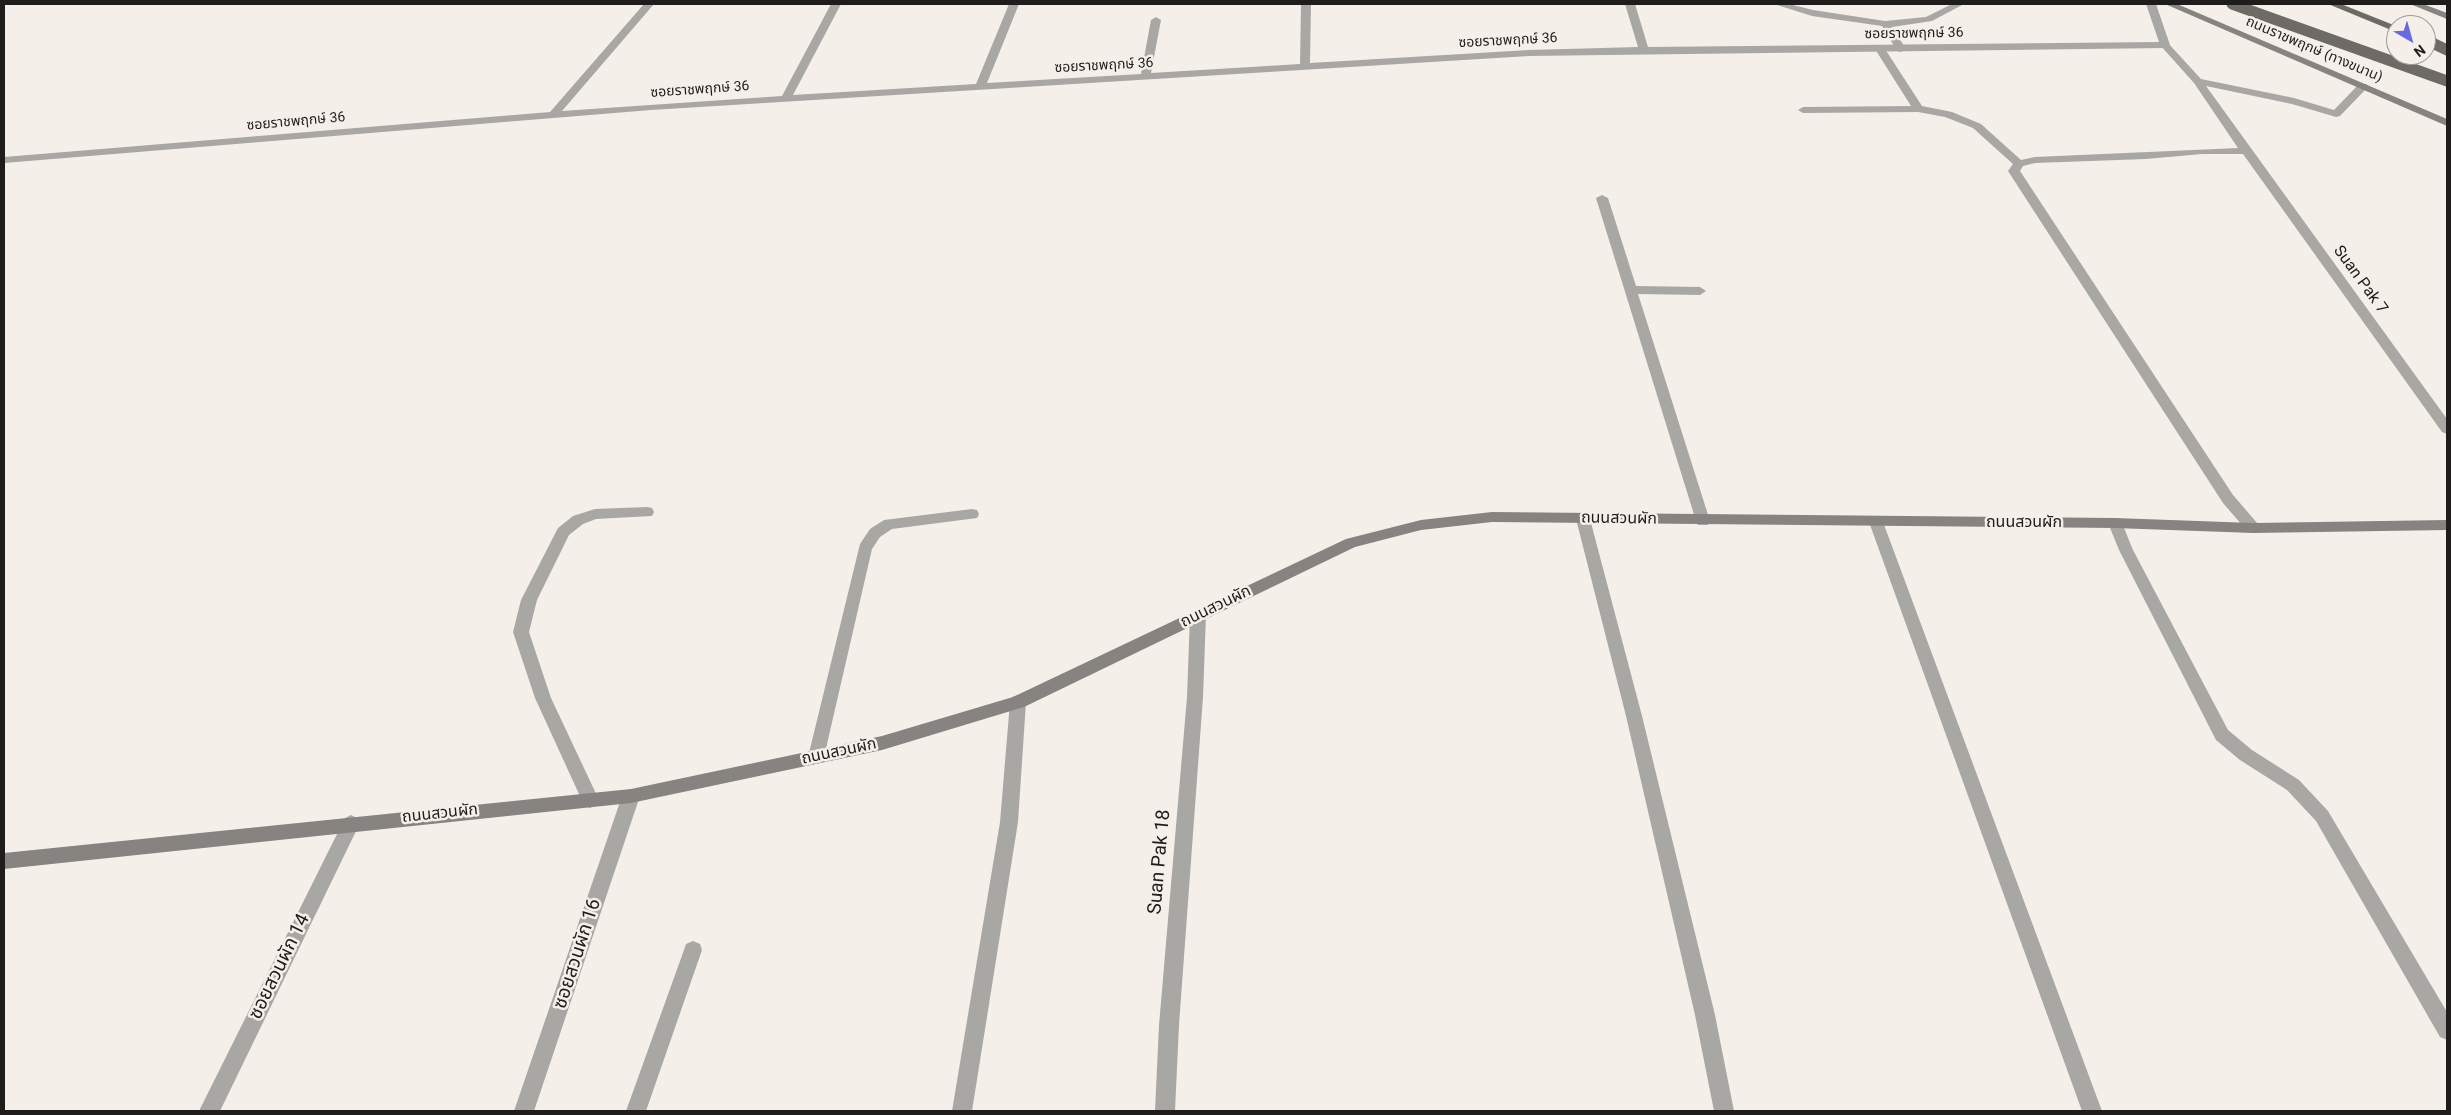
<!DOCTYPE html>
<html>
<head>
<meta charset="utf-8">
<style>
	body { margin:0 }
	#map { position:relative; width:2451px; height:1115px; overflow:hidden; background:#f5efea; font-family:Roboto,sans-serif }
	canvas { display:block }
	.frame { position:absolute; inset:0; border:5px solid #1f1d1b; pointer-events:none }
	.north { position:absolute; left:2386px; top:15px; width:50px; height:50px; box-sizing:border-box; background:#f5efea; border:1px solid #9f9b97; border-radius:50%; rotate:142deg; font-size:14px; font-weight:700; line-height:20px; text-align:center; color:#1f1d1b }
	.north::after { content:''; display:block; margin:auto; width:18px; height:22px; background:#666be4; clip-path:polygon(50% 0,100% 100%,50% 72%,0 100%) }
</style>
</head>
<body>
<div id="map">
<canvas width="2451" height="1115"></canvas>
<div class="frame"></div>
<div class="north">N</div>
</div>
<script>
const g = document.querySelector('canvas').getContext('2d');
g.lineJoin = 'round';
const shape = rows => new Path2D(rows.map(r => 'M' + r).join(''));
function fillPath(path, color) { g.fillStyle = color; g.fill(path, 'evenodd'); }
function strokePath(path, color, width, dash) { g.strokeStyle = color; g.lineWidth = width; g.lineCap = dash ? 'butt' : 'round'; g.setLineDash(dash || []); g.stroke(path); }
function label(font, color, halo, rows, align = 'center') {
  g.font = font + ' Roboto,"Noto Sans Thai",sans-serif'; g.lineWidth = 5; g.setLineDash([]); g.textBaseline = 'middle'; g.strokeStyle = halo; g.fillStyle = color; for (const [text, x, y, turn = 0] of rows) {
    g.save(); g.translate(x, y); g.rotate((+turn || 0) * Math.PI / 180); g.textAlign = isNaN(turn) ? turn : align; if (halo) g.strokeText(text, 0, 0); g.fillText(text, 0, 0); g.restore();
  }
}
fillPath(shape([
	[1774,4,1789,4,1813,10,1885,21,1926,17,1952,4,1964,4,1932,21,1892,27,1906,49,1901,52,1897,51,1882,26,1812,16,1774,4],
	[2165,42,2168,43,2201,79,2294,98,2334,110,2359,84,2367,84,2367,88,2340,116,2336,117,2292,104,2206,86,2447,419,2447,434,2442,432,2243,154,2202,154,2146,159,2035,163,2023,166,2020,171,2233,495,2258,524,2260,528,2258,532,2253,533,2248,532,2223,503,2008,171,2013,164,1973,128,1945,117,1918,112,1803,113,1798,110,1803,107,1911,106,1875,49,1880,46,1885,49,1922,106,1952,112,1981,124,2021,160,2035,157,2238,148,2194,83,2160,45,2165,42],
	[693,941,700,944,702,950,646,1111,626,1111,684,950,686,944,693,941]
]), '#a9a7a4');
fillPath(shape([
	[644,4,654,4,562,111,782,96,831,4,841,4,793,95,976,84,1009,4,1019,4,987,83,1141,74,1151,20,1156,17,1161,20,1151,73,1300,64,1301,4,1311,4,1310,63,1529,50,1638,47,1625,4,1635,4,1648,47,2159,42,2146,4,2156,4,2170,45,2165,48,1529,56,651,110,4,163,4,157,550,112,644,4],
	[1602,195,1608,198,1636,286,1700,287,1706,291,1700,295,1638,294,1710,521,1708,525,1698,525,1696,521,1596,198,1602,195],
	[647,507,652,508,654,512,652,516,596,519,583,524,569,535,537,600,529,632,551,698,599,800,596,805,590,808,584,805,535,698,513,632,521,600,558,528,573,516,595,509,647,507],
	[972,509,977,510,979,514,977,518,892,529,880,537,872,549,824,757,822,762,816,764,810,762,808,757,860,544,870,529,884,520,972,509],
	[1583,514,1588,515,1590,519,1642,716,1715,1015,1734,1111,1714,1111,1695,1015,1626,716,1576,519,1578,515,1583,514],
	[1876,517,1881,518,1883,522,2102,1111,2082,1111,1869,522,1871,518,1876,517],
	[2115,518,2120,519,2122,523,2133,550,2228,730,2252,750,2299,780,2328,811,2447,1012,2447,1040,2440,1037,2316,821,2287,790,2240,760,2216,740,2119,550,2108,523,2110,519,2115,518],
	[1198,609,1204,611,1206,615,1203,697,1179,1025,1175,1111,1155,1111,1159,1025,1187,697,1190,615,1192,611,1198,609],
	[1018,695,1024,697,1026,702,1018,822,972,1111,952,1111,1000,822,1010,702,1012,697,1018,695],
	[631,789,637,791,640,796,534,1111,514,1111,622,796,625,791,631,789],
	[351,815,357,818,360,823,220,1111,199,1111,345,818,351,815]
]), '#a9a7a4');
fillPath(shape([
	[2165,4,2177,4,2447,119,2447,126,2165,4],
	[2410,4,2423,4,2447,13,2447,19,2410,4],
	[1492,512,2115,518,2253,523,2447,520,2447,530,2253,533,2115,528,1492,522,1421,530,1355,547,1024,707,882,750,631,803,4,869,4,853,631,789,882,736,1013,697,1346,539,1421,520,1492,512]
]), '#878380');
fillPath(shape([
	[2328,4,2341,4,2396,26,2396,32,2328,4]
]), '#6e6a66');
strokePath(shape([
	[2232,4,2447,81],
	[2426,40,2447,50]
]), '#6e6a66', 11);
label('14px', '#1f1d1b', '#f5efea', [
	["ซอยราชพฤกษ์ 36",1914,34,-1],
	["ซอยราชพฤกษ์ 36",1508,41,-3],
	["ถนนราชพฤกษ์ (ทางขนาน)",2314,50,23],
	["ซอยราชพฤกษ์ 36",1104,66,-3],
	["ซอยราชพฤกษ์ 36",700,90,-4],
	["ซอยราชพฤกษ์ 36",296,122,-5]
]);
label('16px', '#1f1d1b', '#f5efea', [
	["Suan Pak 7",2360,280,54],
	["ถนนสวนผัก",1619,519,1],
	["ถนนสวนผัก",2024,523],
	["ถนนสวนผัก",1216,607,-26],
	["ถนนสวนผัก",839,752,-12],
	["ถนนสวนผัก",440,814,-6]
]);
label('19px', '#1f1d1b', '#f5efea', [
	["Suan Pak 18",1160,862,-85],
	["ซอยสวนผัก 16",578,954,-72],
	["ซอยสวนผัก 14",280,967,-64]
]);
</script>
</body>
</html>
